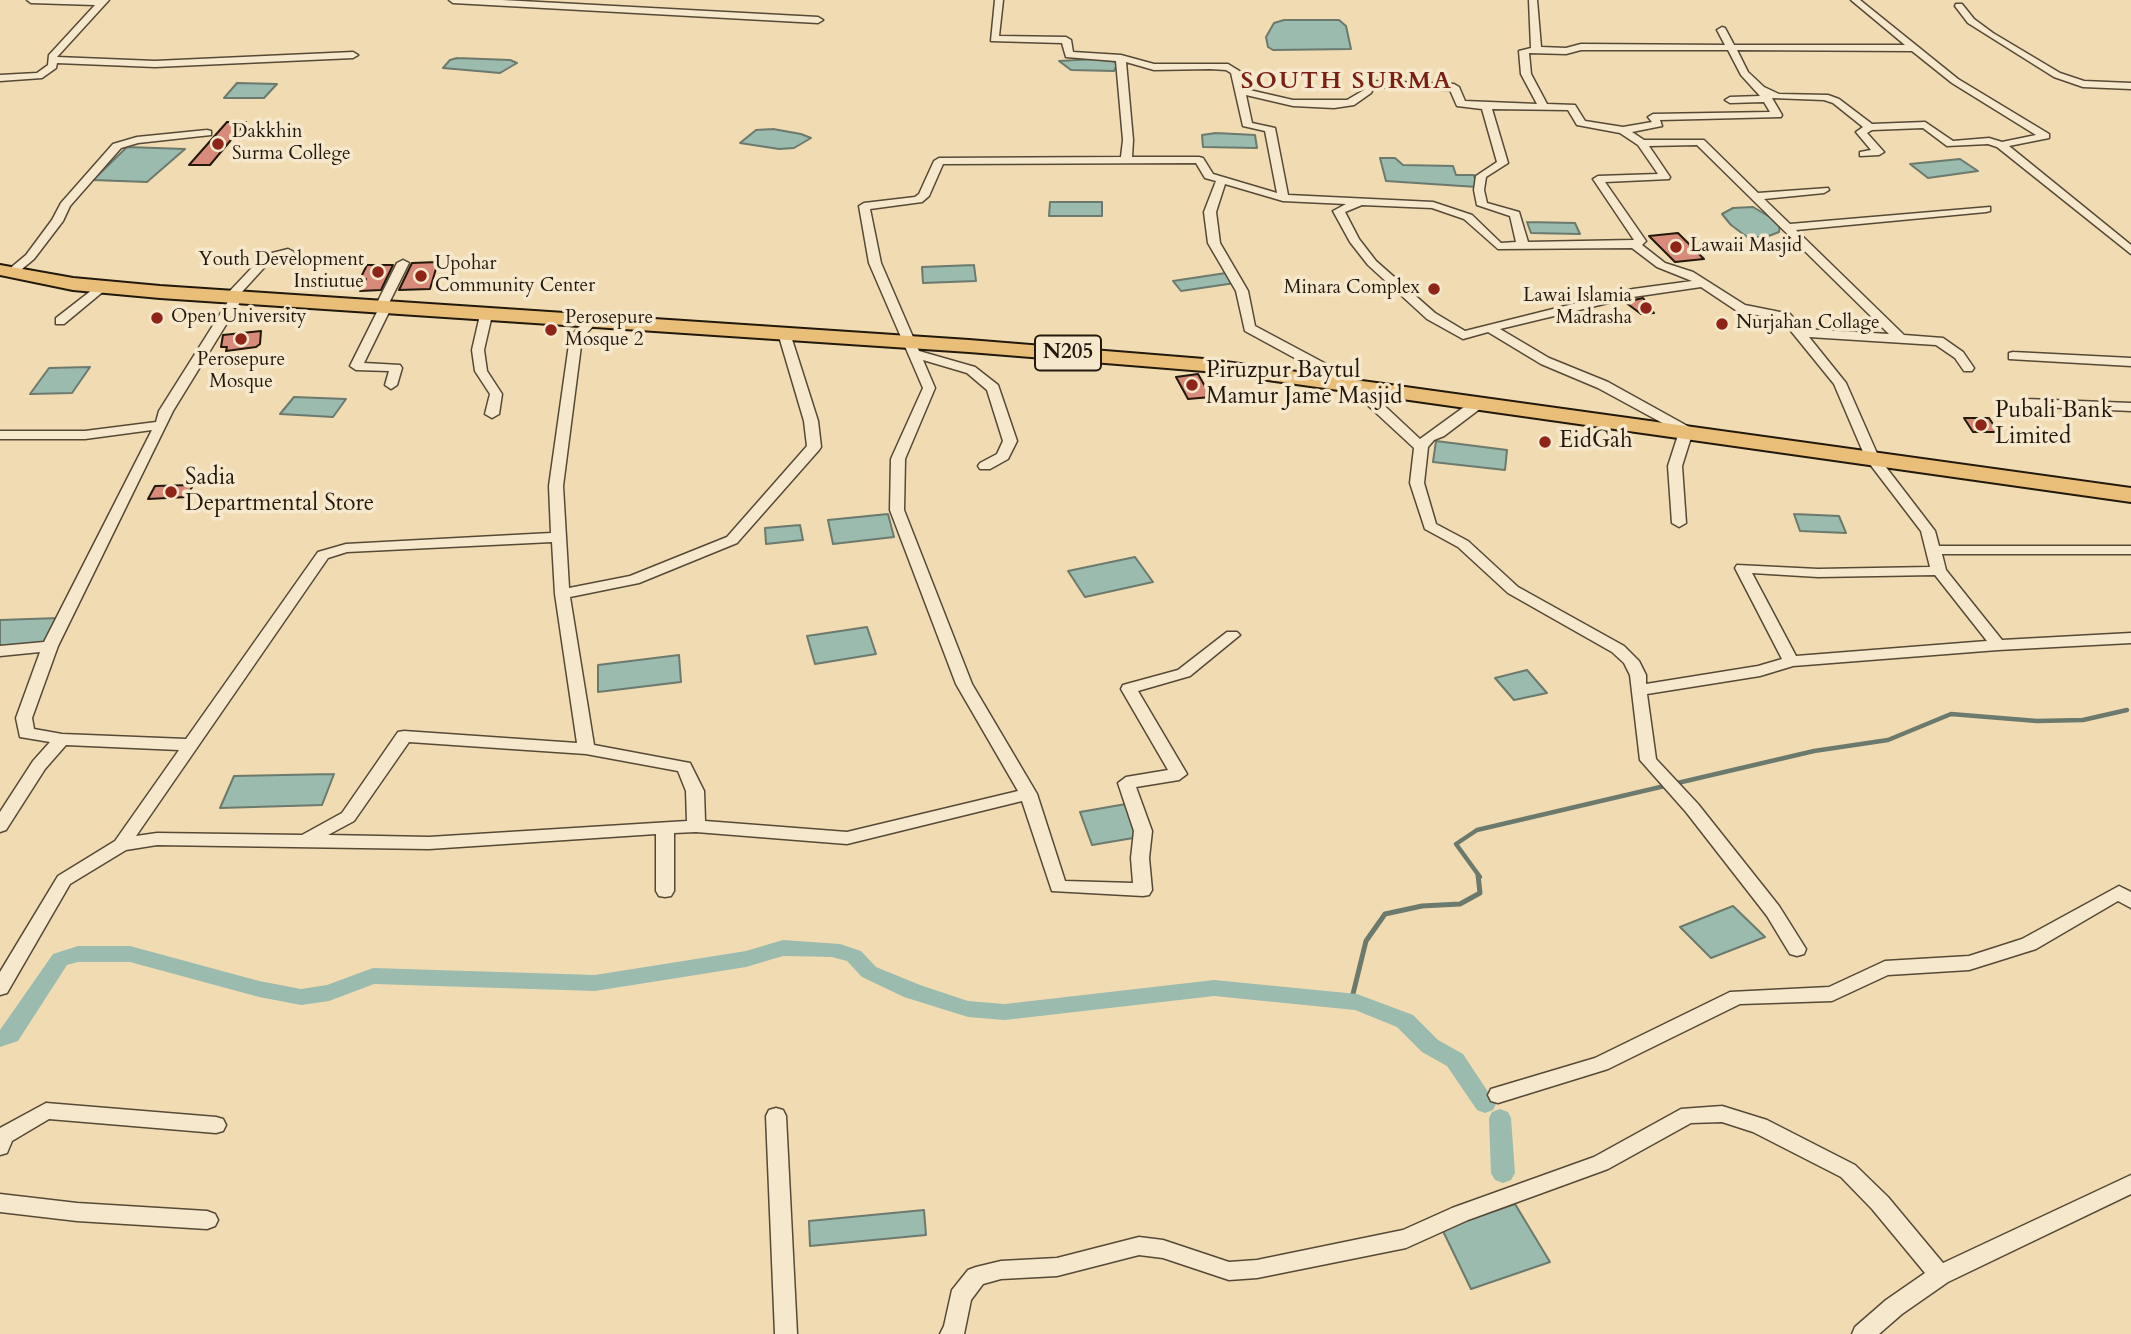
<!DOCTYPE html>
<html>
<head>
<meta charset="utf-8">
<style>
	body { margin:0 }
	canvas { display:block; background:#f1dbb2 }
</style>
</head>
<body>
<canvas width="2131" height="1334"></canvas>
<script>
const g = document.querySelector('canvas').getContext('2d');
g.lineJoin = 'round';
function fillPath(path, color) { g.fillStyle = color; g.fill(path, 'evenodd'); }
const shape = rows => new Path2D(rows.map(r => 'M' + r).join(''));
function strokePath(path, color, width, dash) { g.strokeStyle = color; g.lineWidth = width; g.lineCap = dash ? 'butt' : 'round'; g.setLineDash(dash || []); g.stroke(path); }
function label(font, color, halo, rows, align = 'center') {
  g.font = font + ' Cardo,serif'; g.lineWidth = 7; g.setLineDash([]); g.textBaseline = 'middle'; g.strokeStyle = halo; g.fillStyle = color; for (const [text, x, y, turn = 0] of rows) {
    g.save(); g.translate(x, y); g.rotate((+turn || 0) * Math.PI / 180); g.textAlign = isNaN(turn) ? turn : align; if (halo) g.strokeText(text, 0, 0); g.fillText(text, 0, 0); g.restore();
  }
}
const water = shape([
	[1284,20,1339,20,1346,26,1351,49,1273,50,1268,47,1266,37,1274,23,1284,20],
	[457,58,510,60,517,63,500,73,443,68,450,60,457,58],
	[1095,59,1117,62,1116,67,1114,71,1071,70,1059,61,1095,59],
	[237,83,277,84,264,98,224,98,237,83],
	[773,129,801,134,811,138,794,148,779,149,740,143,756,130,773,129],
	[1216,133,1255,135,1257,148,1203,147,1202,135,1216,133],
	[127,147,185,149,147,182,93,180,127,147],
	[1380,158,1395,158,1403,165,1453,166,1456,175,1474,175,1477,187,1386,181,1380,158],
	[1960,159,1978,171,1928,178,1910,164,1960,159],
	[1050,202,1102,202,1102,216,1049,216,1050,202],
	[1753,207,1780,223,1779,232,1766,237,1747,237,1731,225,1722,214,1733,208,1753,207],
	[1527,222,1575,223,1580,234,1531,233,1527,222],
	[974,265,976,281,923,283,922,267,974,265],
	[1226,273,1235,283,1181,291,1173,281,1226,273],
	[90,367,72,393,30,394,49,368,90,367],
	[294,397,346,399,333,417,280,414,294,397],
	[1436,441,1507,450,1505,470,1433,462,1436,441],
	[888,514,894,537,833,544,828,520,888,514],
	[1794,514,1839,516,1846,533,1800,531,1794,514],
	[800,525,803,540,766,544,765,528,800,525],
	[1135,557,1153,582,1085,597,1068,571,1135,557],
	[59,618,45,643,0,646,0,620,59,618],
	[867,627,876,654,815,664,807,636,867,627],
	[679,655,681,682,598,692,598,665,679,655],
	[1527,670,1547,693,1514,700,1495,678,1527,670],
	[334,774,322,805,220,808,234,776,334,774],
	[1126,804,1139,837,1092,845,1080,812,1126,804],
	[1733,906,1765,937,1711,958,1680,927,1733,906],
	[1515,1204,1550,1262,1471,1289,1442,1229,1515,1204],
	[924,1210,926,1235,810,1246,809,1221,924,1210]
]);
fillPath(water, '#9bbbae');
strokePath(water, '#6b7a6d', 2);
strokePath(shape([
	[1480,877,1456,844,1477,830,1814,751,1888,740,1951,714,2037,721,2083,720,2127,710]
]), '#6b7a6d', 4.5);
strokePath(shape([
	[1351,1002,1366,941,1385,914,1422,906,1460,904,1480,893,1478,875]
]), '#6b7a6d', 5);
fillPath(shape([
	[783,940,840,944,861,951,876,967,920,985,968,1001,1005,1004,1214,980,1357,994,1413,1015,1438,1040,1463,1054,1496,1104,1493,1110,1485,1113,1477,1110,1447,1066,1422,1052,1397,1027,1355,1010,1214,996,1005,1020,968,1017,904,997,862,977,847,961,832,957,783,956,746,967,595,991,374,984,329,1001,301,1005,259,997,130,962,78,962,67,965,18,1041,0,1047,0,1030,53,954,78,946,130,946,259,981,301,989,327,985,373,968,595,975,746,951,783,940],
	[1500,1109,1508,1112,1511,1118,1515,1173,1511,1180,1503,1183,1495,1180,1491,1173,1489,1118,1492,1112,1500,1109]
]), '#9bbbae');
const building = shape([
	[227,122,246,122,210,165,189,165,227,122],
	[1678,233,1704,259,1675,262,1649,236,1678,233],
	[438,262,430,289,399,290,412,263,438,262],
	[367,265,393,265,381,290,360,291,366,279,360,279,367,265],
	[1643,298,1654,313,1641,314,1625,302,1643,298],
	[261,331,260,344,256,347,226,351,227,347,221,347,223,335,261,331],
	[1198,374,1211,397,1188,399,1176,377,1198,374],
	[1964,418,1989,418,1998,432,1973,432,1964,418],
	[193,485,187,497,148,499,155,486,193,485]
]);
fillPath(building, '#d88b7a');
strokePath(building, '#22180c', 2);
const minor = shape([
	[27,0,109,0,57,57,155,61,353,52,358,55,353,58,155,67,57,63,56,68,42,78,0,81,0,75,37,73,48,65,49,55,95,5,31,3,27,0],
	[449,0,502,0,818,17,823,20,818,23,453,3,449,0],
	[995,0,1003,0,999,36,1066,37,1071,40,1073,52,1121,55,1154,64,1228,64,1241,72,1245,89,1293,100,1347,100,1364,90,1367,82,1370,81,1454,84,1459,87,1465,101,1537,104,1521,74,1519,51,1531,48,1529,0,1537,0,1541,47,1566,48,1581,44,1725,45,1717,30,1722,27,1725,28,1734,45,1905,45,1851,0,1860,0,1958,79,2049,134,2049,138,2009,146,2131,245,2131,254,1997,147,1988,144,1947,146,1923,128,1872,130,1867,133,1884,152,1879,155,1860,156,1860,152,1871,150,1856,132,1863,127,1833,103,1824,100,1772,98,1782,115,1781,117,1660,120,1662,126,1632,132,1644,140,1704,140,1758,193,1828,188,1829,190,1824,193,1764,199,1790,224,1990,207,1990,211,1986,212,1796,230,1904,335,1943,338,1963,352,1974,368,1972,371,1964,371,1955,358,1936,345,1809,337,1846,383,1879,458,1935,531,1939,546,2131,546,2131,554,1942,554,1946,570,2002,640,2131,633,2131,643,1998,650,1793,666,1760,676,1647,694,1656,759,1698,804,1779,906,1806,949,1804,954,1797,956,1790,954,1767,916,1686,812,1640,760,1630,675,1624,663,1612,652,1508,593,1458,547,1425,529,1410,483,1414,448,1348,387,1245,331,1236,291,1208,243,1204,212,1216,181,1205,178,1196,163,943,164,929,196,922,202,870,209,881,263,919,351,975,367,998,385,1017,441,1008,459,990,469,980,469,978,466,980,463,997,454,1003,441,987,390,967,373,923,360,935,388,905,459,904,510,972,684,1037,794,1065,881,1133,883,1131,858,1134,831,1118,783,1126,777,1168,770,1121,689,1123,685,1178,670,1227,632,1237,632,1240,635,1190,676,1138,691,1187,774,1179,780,1136,787,1152,831,1149,858,1152,890,1149,895,1143,896,1052,891,1022,801,847,844,696,832,674,833,674,891,671,896,665,897,659,896,656,891,656,834,429,849,157,845,126,850,70,884,7,993,0,995,0,972,58,876,115,841,179,750,66,745,45,769,6,830,0,832,0,812,33,761,50,742,20,737,16,718,40,652,0,656,0,646,44,642,152,430,85,439,0,439,0,431,85,431,156,422,159,411,229,300,225,297,227,294,264,255,288,249,294,252,292,254,272,259,240,294,243,297,173,411,58,646,32,718,34,729,62,734,186,739,318,552,346,544,551,533,549,486,570,337,587,319,595,319,597,322,582,338,563,486,569,588,630,576,727,537,807,446,804,421,778,333,784,329,790,333,818,421,821,447,819,450,737,543,639,583,570,597,594,745,690,763,704,791,705,821,847,832,1018,791,956,684,890,510,891,459,923,388,869,263,859,206,864,203,915,197,919,194,934,161,939,158,1121,157,1123,140,1116,61,1066,57,1062,43,991,41,995,0],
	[1581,50,1728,50,1741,75,1760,96,1730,97,1725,100,1730,103,1764,102,1770,112,1653,114,1648,117,1652,122,1623,127,1585,121,1575,105,1547,104,1531,74,1529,53,1566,54,1581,50],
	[1737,50,1912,51,1952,83,2036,135,2002,142,1989,138,1953,141,1925,122,1872,124,1839,99,1828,95,1779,94,1764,87,1748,72,1737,50],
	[1126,62,1154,70,1210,69,1226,70,1231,73,1243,126,1265,131,1277,193,1213,174,1203,158,1199,157,1132,157,1133,140,1126,62],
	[1374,87,1450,90,1457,106,1482,109,1497,162,1476,176,1474,190,1477,205,1510,216,1516,242,1501,243,1472,215,1433,202,1288,195,1275,128,1252,123,1246,95,1293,106,1334,108,1354,105,1371,93,1374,87],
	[1492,109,1568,110,1577,125,1620,133,1638,145,1658,174,1598,176,1593,179,1634,240,1528,242,1519,212,1487,203,1484,190,1486,177,1508,163,1492,109],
	[1697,145,1889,334,1803,329,1790,314,1745,305,1693,272,1665,263,1642,245,1646,241,1605,182,1669,179,1670,177,1649,146,1697,145],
	[1225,184,1283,201,1346,204,1333,211,1350,242,1368,265,1427,319,1463,339,1488,332,1541,364,1598,388,1679,432,1668,466,1672,523,1679,527,1686,523,1682,466,1693,431,1691,428,1608,382,1549,358,1500,329,1633,297,1701,287,1737,311,1782,320,1834,384,1866,459,1921,531,1930,567,1818,569,1737,565,1735,568,1782,659,1758,666,1646,684,1646,675,1639,661,1624,646,1518,587,1468,541,1436,524,1424,483,1428,447,1434,440,1444,436,1485,405,1485,399,1475,399,1420,439,1358,381,1255,326,1248,291,1220,243,1216,212,1225,184],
	[1362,205,1432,208,1464,219,1498,249,1632,248,1657,267,1692,281,1633,289,1465,331,1435,313,1376,261,1359,239,1345,212,1362,205],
	[552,542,555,594,577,743,404,731,398,732,342,813,302,835,157,833,136,836,328,558,347,552,552,542],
	[1752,573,1818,577,1935,575,1987,641,1796,656,1752,573],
	[409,742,586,754,678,771,686,791,687,821,429,837,328,835,354,821,409,742],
	[1956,4,1962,4,1974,19,1993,33,2060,73,2084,81,2131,83,2131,89,2083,87,2054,77,1968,23,1955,6,1956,4],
	[207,130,211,131,211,135,138,143,121,148,70,206,63,221,34,259,16,274,8,274,8,270,26,255,52,220,61,203,113,144,137,137,207,130],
	[403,260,409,263,388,305,391,308,364,363,400,365,402,368,397,385,391,389,385,385,389,371,356,370,350,366,378,310,375,307,397,263,403,260],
	[101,283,107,287,105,290,64,324,56,324,56,318,101,283],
	[486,311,492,315,484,350,487,371,502,394,499,414,492,418,485,414,490,394,475,371,472,350,480,315,486,311],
	[2013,352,2131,358,2131,366,2009,359,2009,353,2013,352],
	[2026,399,2131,403,2131,411,2021,406,2021,400,2026,399],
	[2119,886,2131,892,2131,908,2118,901,2036,949,1969,970,1888,975,1832,1001,1740,1004,1608,1069,1498,1103,1491,1101,1488,1095,1491,1089,1595,1058,1730,992,1829,987,1885,961,1969,956,2022,939,2119,886],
	[46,1103,216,1117,223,1119,226,1125,223,1131,216,1133,49,1119,12,1141,7,1153,0,1155,0,1128,46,1103],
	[1722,1106,1767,1120,1855,1165,1888,1197,1943,1263,2131,1175,2131,1194,1948,1282,1902,1314,1879,1334,1852,1334,1855,1327,1886,1300,1925,1273,1872,1209,1841,1177,1753,1132,1722,1122,1691,1123,1608,1169,1468,1220,1406,1248,1257,1278,1229,1280,1163,1258,1139,1255,1057,1276,1001,1279,983,1284,971,1300,964,1334,940,1334,944,1326,952,1290,968,1270,976,1267,1001,1261,1057,1258,1139,1237,1163,1240,1229,1262,1257,1260,1403,1230,1452,1208,1594,1157,1681,1109,1722,1106],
	[776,1108,783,1110,786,1116,797,1334,775,1334,766,1116,769,1110,776,1108],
	[0,1194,77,1203,207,1211,215,1214,218,1220,215,1226,207,1229,77,1221,0,1212,0,1194]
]);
const highway = shape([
	[0,265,73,278,160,286,969,340,1204,359,2131,488,2131,502,1204,371,969,352,160,298,73,290,0,275,0,265]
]);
strokePath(minor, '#564936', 3);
strokePath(highway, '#22180c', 4);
fillPath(minor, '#f6e8cd');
fillPath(highway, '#e8be79');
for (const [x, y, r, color] of [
	[218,144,7,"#8f2418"],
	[1676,247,7,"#8f2418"],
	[378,272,7,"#8f2418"],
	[421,276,7,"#8f2418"],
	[1434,289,7,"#8f2418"],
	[1646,308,7,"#8f2418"],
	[157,318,7,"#8f2418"],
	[1722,324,7,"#8f2418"],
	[551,330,7,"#8f2418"],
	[241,339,7,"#8f2418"],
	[1192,385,7,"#8f2418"],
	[1981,425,7,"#8f2418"],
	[1545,442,7,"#8f2418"],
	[171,492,7,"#8f2418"]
]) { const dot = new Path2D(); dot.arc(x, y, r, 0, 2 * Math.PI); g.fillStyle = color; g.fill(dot); strokePath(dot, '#f6e8cd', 2.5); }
label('19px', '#22180c', '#f6e8cd', [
	["Dakkhin",232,133],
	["Surma College",232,155],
	["Lawaii Masjid",1690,247],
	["Youth Development",364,261,"right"],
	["Instiutue",364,283,"right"],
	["Upohar",435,265],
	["Community Center",435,287],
	["Minara Complex",1420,289,"right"],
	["Lawai Islamia",1632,297,"right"],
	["Madrasha",1632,319,"right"],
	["Open University",171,318],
	["Perosepure",565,319],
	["Mosque 2",565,341],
	["Nurjahan Collage",1736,324],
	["Perosepure",241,361,"center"],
	["Mosque",241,383,"center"]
], 'left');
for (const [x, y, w] of [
	[1068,353,66]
]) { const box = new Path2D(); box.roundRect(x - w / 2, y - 17.5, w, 35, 5); g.fillStyle = '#f6e8cd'; g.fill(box); strokePath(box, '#22180c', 2); }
label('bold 21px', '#22180c', null, [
	["N205",1068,353]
]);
label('23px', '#22180c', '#f6e8cd', [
	["Piruzpur Baytul",1206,372],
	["Mamur Jame Masjid",1206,398],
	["Pubali Bank",1995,412],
	["Limited",1995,438],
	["EidGah",1559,442],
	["Sadia",185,479],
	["Departmental Store",185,505]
], 'left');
g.letterSpacing = '2px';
label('bold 24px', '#7a1f14', '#f6e8cd', [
	["SOUTH SURMA",1347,82]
]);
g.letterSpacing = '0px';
</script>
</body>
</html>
